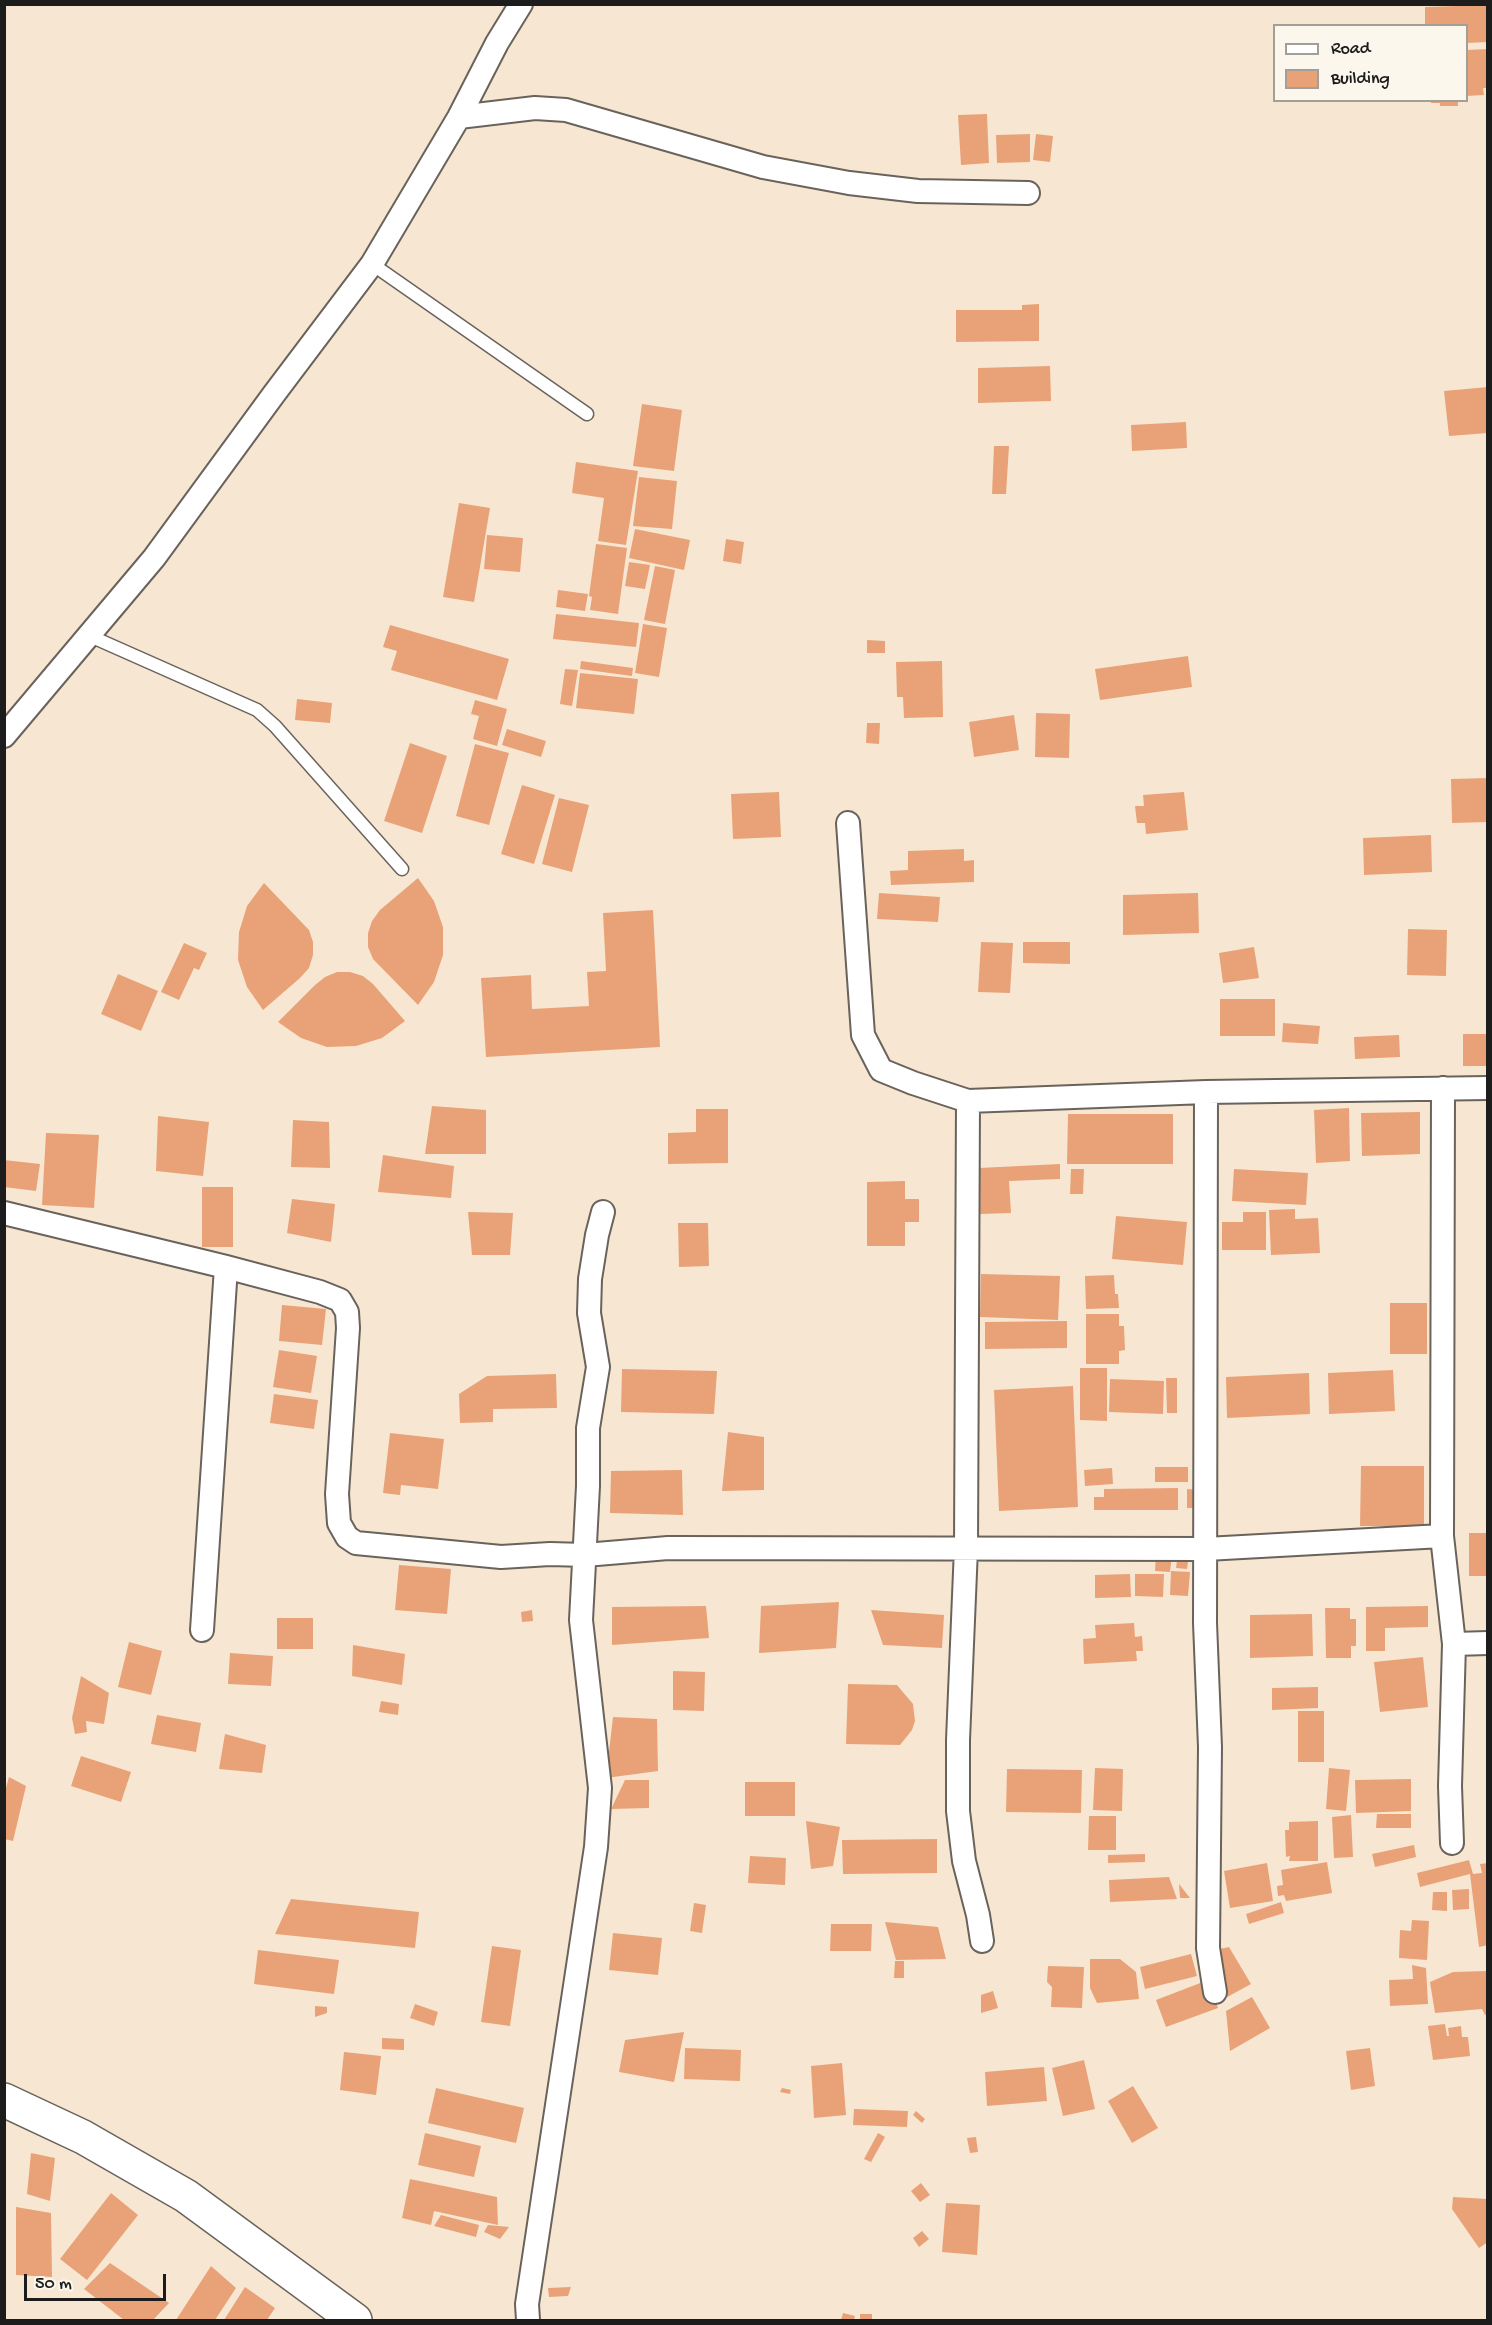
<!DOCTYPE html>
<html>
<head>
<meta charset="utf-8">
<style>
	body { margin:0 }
	#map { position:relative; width:1492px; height:2325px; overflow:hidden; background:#f7e7d2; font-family:"Gochi Hand",sans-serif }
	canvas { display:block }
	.frame { position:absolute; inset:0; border:6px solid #1c1c1c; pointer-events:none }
	.legend { position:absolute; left:1273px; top:24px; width:195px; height:78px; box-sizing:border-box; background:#fbf7ec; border:2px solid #a29f99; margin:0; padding:8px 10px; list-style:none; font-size:18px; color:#1c1c1c }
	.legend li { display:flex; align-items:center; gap:12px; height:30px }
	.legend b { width:30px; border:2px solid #a29f99 }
	.scale { position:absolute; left:24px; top:2274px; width:142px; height:27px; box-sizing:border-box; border:3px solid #1c1c1c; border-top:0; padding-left:8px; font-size:18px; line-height:21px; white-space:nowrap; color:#1c1c1c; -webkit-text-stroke:4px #fbf7ec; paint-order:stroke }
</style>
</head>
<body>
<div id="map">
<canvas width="1492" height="2325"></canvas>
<div class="frame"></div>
<ul class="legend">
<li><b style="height:8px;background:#fff"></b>Road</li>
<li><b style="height:16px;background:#e9a277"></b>Building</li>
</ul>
<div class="scale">50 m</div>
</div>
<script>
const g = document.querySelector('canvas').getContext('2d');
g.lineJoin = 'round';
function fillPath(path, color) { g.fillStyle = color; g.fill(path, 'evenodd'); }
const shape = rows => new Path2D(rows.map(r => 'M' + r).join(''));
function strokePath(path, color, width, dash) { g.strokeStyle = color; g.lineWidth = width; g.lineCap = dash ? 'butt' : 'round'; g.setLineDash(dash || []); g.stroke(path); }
fillPath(shape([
	[1488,5,1488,42,1466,43,1466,26,1425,26,1425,7],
	[1488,49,1488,88,1483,88,1484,95,1466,96,1466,50],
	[1431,100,1458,100,1458,106,1440,106,1440,103,1431,103],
	[987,114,989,163,961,165,958,115],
	[1030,134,1030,162,997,163,996,135],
	[1036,134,1053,136,1050,162,1033,160],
	[1039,304,1039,341,956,342,956,310,1022,310,1022,305],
	[1050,366,1051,401,978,403,978,368],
	[1488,387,1488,433,1449,436,1444,391],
	[642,404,682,410,674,471,633,466],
	[1186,422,1187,448,1132,451,1131,425],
	[994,446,1009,446,1006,494,992,494],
	[576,462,638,471,626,545,598,541,604,498,572,493],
	[639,477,677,481,672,529,633,526],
	[459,503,490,508,474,602,443,597],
	[635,529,690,540,684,570,629,558],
	[487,535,523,538,520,572,484,569],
	[726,539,744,542,741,564,723,561],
	[596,544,627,548,618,614,590,610,592,597,589,596],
	[629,562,650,565,645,589,625,586],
	[655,566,675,570,665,624,644,620],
	[558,590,588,594,585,611,556,607],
	[556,614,639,623,636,647,553,639],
	[643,624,667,628,659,677,635,673],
	[390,625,509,659,497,700,391,670,397,651,383,647],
	[867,640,885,641,885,653,867,653],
	[1188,656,1192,687,1100,700,1095,669],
	[581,661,633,668,632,676,580,669],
	[942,661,943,717,904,718,903,697,897,697,896,662],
	[565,669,578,670,572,706,560,704],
	[580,673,638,679,634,714,576,708],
	[297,699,332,703,330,723,295,720],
	[475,700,507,709,497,746,473,739,479,716,471,714],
	[1036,713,1070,714,1069,758,1035,757],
	[1014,715,1019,750,974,757,969,722],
	[867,723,880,723,879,744,866,743],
	[507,729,546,741,541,757,502,745],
	[410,743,447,756,422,833,384,821],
	[475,744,509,753,489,825,456,816],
	[1488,778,1488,822,1452,823,1451,779],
	[522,785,555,795,534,864,501,854],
	[779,792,781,837,733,839,731,794],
	[1184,792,1188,830,1146,834,1145,823,1137,823,1135,806,1144,806,1143,795],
	[559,798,589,805,572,872,542,864],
	[1431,835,1432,872,1364,875,1363,838],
	[964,849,964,861,974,860,974,882,891,885,890,871,908,870,908,851],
	[418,878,434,901,443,927,443,955,434,982,418,1005,373,959,368,947,368,933,372,921,380,910],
	[264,883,309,930,313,942,313,955,309,968,300,978,263,1010,247,987,238,960,239,932,247,906],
	[879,893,940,897,938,922,877,919],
	[1198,893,1199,933,1123,935,1123,895],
	[653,910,660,1047,486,1057,481,978,531,975,532,1009,589,1006,587,972,606,971,603,913],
	[1408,929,1447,930,1446,976,1407,975],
	[981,942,1013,943,1010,993,978,992],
	[1023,942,1070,942,1070,964,1023,963],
	[184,943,207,953,199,970,194,968,179,1000,161,992],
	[1254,947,1259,978,1223,983,1219,953],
	[337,972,350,972,363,976,373,984,405,1021,382,1038,356,1046,327,1047,301,1038,278,1022,315,985,325,977],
	[118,974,158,991,141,1031,101,1014],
	[1220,999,1275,999,1275,1036,1220,1036],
	[1283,1023,1320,1026,1318,1044,1282,1042],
	[1463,1034,1488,1034,1488,1066,1463,1066],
	[1399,1035,1400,1057,1355,1059,1354,1037],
	[432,1106,486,1110,486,1154,425,1154],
	[1349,1108,1350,1161,1316,1163,1314,1110],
	[696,1109,728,1109,728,1163,668,1164,668,1133,696,1132],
	[1420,1112,1420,1154,1362,1156,1361,1113],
	[1068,1114,1173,1114,1173,1164,1067,1164],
	[158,1116,209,1122,203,1176,156,1171],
	[293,1120,329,1122,330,1168,291,1167],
	[46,1133,99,1135,94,1208,42,1205],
	[383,1155,454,1166,451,1198,378,1192],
	[4,1160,40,1164,36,1191,4,1187],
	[1060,1164,1060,1179,1009,1181,1011,1213,980,1214,979,1168],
	[1071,1169,1084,1169,1083,1194,1070,1194],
	[1234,1169,1308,1173,1306,1205,1232,1201],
	[905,1181,905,1199,919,1199,919,1222,905,1222,905,1246,867,1246,867,1182],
	[202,1187,233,1187,233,1247,202,1247],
	[292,1199,335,1204,331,1242,287,1233],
	[1295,1209,1295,1219,1318,1218,1320,1253,1271,1255,1269,1210],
	[468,1212,513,1213,510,1255,472,1255],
	[1243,1212,1266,1212,1266,1250,1222,1250,1222,1222,1243,1222],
	[1116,1216,1187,1222,1183,1265,1112,1259],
	[678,1223,708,1223,709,1266,679,1267],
	[981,1274,1060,1276,1058,1320,980,1317],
	[1114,1275,1115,1294,1118,1294,1119,1308,1086,1309,1085,1276],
	[1390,1303,1427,1303,1427,1354,1390,1354],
	[282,1305,326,1309,322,1345,279,1341],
	[1086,1314,1119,1314,1119,1326,1124,1326,1125,1350,1119,1351,1119,1364,1086,1364],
	[1067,1321,1067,1348,985,1349,985,1322],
	[279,1350,317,1356,311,1393,273,1387],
	[1080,1368,1107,1368,1107,1421,1080,1420],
	[622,1369,717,1371,714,1414,621,1412],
	[1393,1370,1395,1411,1329,1414,1328,1373],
	[1309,1373,1310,1414,1227,1418,1226,1377],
	[556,1374,557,1408,493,1409,493,1422,460,1423,459,1394,487,1376],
	[1166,1378,1177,1378,1177,1413,1167,1413],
	[1110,1379,1164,1381,1163,1414,1109,1412],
	[1073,1386,1078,1507,999,1511,994,1390],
	[274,1394,318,1400,314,1429,270,1423],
	[728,1432,764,1437,764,1490,722,1491],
	[390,1433,444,1439,438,1489,401,1485,400,1495,383,1493],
	[1361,1466,1424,1466,1424,1526,1360,1526],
	[1155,1467,1188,1467,1188,1482,1155,1482],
	[1112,1468,1113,1484,1085,1486,1084,1470],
	[682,1470,683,1515,610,1513,611,1471],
	[1178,1488,1178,1510,1094,1510,1094,1497,1104,1497,1104,1489],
	[1187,1489,1200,1490,1199,1508,1187,1508],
	[1469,1533,1488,1533,1488,1576,1469,1576],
	[1178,1553,1189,1554,1187,1569,1176,1568],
	[1156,1554,1172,1555,1170,1572,1155,1571],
	[399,1565,451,1569,447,1614,395,1610],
	[1171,1571,1190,1572,1188,1596,1170,1595],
	[1130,1574,1131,1597,1095,1598,1095,1575],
	[1135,1574,1164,1574,1163,1597,1135,1596],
	[839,1602,836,1648,759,1653,761,1606],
	[706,1606,709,1638,612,1645,612,1607],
	[1428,1606,1428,1627,1385,1628,1385,1651,1366,1651,1366,1607],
	[1325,1608,1350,1608,1350,1619,1356,1619,1356,1646,1351,1646,1351,1658,1326,1658],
	[532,1610,533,1621,522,1622,521,1612],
	[871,1610,944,1615,942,1648,883,1645],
	[1312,1614,1313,1656,1250,1658,1250,1615],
	[277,1618,313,1618,313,1649,277,1649],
	[1134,1623,1135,1637,1142,1636,1143,1651,1136,1651,1137,1661,1084,1664,1083,1639,1096,1638,1095,1625],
	[129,1642,162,1651,151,1695,118,1687],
	[353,1645,405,1654,402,1685,352,1676],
	[230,1653,273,1656,271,1686,228,1684],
	[1423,1657,1428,1707,1380,1712,1374,1662],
	[673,1671,705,1672,704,1711,673,1710],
	[81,1676,109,1693,104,1724,86,1721,87,1732,75,1734,72,1718],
	[848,1684,897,1685,913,1704,915,1721,912,1730,900,1745,846,1744],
	[1318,1687,1318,1708,1272,1710,1272,1688],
	[381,1701,399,1704,398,1715,379,1712],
	[1298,1711,1324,1711,1324,1762,1298,1762],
	[157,1715,201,1723,196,1752,151,1744],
	[613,1717,657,1719,658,1771,606,1778],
	[225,1734,266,1745,262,1773,219,1769],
	[81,1756,131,1772,121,1802,71,1786],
	[1095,1768,1123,1769,1122,1811,1093,1810],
	[1329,1768,1350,1770,1346,1811,1326,1809],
	[1007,1769,1082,1770,1081,1813,1006,1812],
	[9,1777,26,1786,13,1841,4,1839,4,1795],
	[1411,1779,1411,1811,1356,1813,1355,1780],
	[625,1780,649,1780,649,1808,611,1809],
	[745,1782,795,1782,795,1816,745,1816],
	[1377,1814,1411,1814,1411,1828,1376,1828],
	[1351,1815,1353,1857,1334,1858,1332,1817],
	[1089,1816,1116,1816,1116,1850,1088,1850],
	[806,1821,840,1827,833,1866,811,1869],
	[1318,1821,1318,1861,1289,1861,1290,1856,1286,1857,1285,1830,1289,1830,1289,1822],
	[937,1839,937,1873,843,1874,842,1840],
	[1414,1845,1416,1857,1375,1867,1372,1854],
	[1145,1854,1145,1862,1108,1863,1108,1855],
	[750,1856,786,1858,785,1885,748,1883],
	[1469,1860,1473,1874,1482,1873,1480,1864,1488,1863,1488,1945,1479,1947,1470,1874,1420,1887,1417,1873],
	[1327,1862,1332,1893,1286,1901,1284,1895,1278,1896,1277,1886,1283,1885,1281,1870],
	[1267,1863,1273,1901,1230,1908,1224,1871],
	[1169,1877,1177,1899,1110,1902,1109,1880],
	[1179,1884,1190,1898,1180,1898],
	[1469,1889,1469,1909,1453,1910,1452,1890],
	[1433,1892,1447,1892,1447,1911,1432,1910],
	[291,1899,419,1912,415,1948,275,1934],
	[1281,1902,1284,1913,1249,1924,1246,1914],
	[694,1903,706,1905,702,1933,690,1931],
	[1412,1920,1429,1921,1427,1960,1399,1958,1400,1930,1411,1931],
	[885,1922,938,1927,946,1959,896,1960],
	[831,1924,872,1924,871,1951,830,1951],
	[613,1933,662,1938,658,1975,609,1970],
	[492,1946,521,1950,510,2026,481,2022],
	[1229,1947,1251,1984,1220,2001,1210,1951],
	[258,1950,339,1960,334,1994,254,1984],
	[1191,1954,1197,1976,1145,1989,1140,1967],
	[1090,1959,1120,1959,1136,1972,1139,1999,1097,2003,1090,1988],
	[895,1961,904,1961,904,1978,894,1978],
	[1412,1965,1426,1968,1428,2004,1390,2006,1389,1980,1413,1979],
	[1048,1966,1084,1967,1082,2008,1051,2007,1052,1987,1047,1982],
	[1488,1971,1488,2015,1485,2015,1482,2009,1435,2013,1430,1982,1453,1972],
	[1208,1980,1218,2008,1166,2027,1156,2000],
	[993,1991,998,2008,981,2013,981,1995],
	[1252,1997,1270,2028,1230,2051,1226,2011],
	[415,2004,438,2012,434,2026,410,2018],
	[315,2006,327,2007,327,2013,315,2017],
	[1445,2024,1447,2036,1449,2036,1448,2028,1461,2026,1462,2037,1468,2037,1470,2056,1433,2060,1428,2026],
	[684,2032,674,2082,619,2072,625,2040],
	[382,2038,404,2039,404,2050,382,2049],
	[685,2048,741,2050,740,2081,684,2079],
	[1370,2048,1375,2086,1351,2090,1346,2051],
	[344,2052,381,2056,376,2095,340,2090],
	[1084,2060,1095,2109,1063,2116,1052,2068],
	[842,2063,846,2115,814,2118,811,2066],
	[1044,2067,1047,2101,987,2106,985,2072],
	[1133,2086,1158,2128,1132,2143,1108,2101],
	[436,2088,524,2108,516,2143,428,2123],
	[782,2088,791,2090,790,2094,780,2092],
	[854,2109,908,2111,907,2127,853,2125],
	[916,2111,925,2119,922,2123,913,2115],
	[425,2133,481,2146,474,2177,418,2165],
	[878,2133,885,2137,871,2162,864,2159],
	[976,2137,978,2152,970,2153,967,2138],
	[31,2153,55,2158,50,2201,27,2194],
	[410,2179,497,2197,498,2225,434,2211,431,2225,402,2218],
	[921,2183,930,2195,920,2202,911,2191],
	[111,2193,138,2215,87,2280,60,2259],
	[1453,2197,1488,2199,1488,2242,1479,2248,1452,2209],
	[946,2203,980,2205,977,2255,942,2252],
	[16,2207,51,2213,52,2277,16,2275],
	[441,2215,479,2225,476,2237,434,2226],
	[488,2225,509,2227,500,2239,484,2232],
	[922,2231,929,2239,919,2247,913,2238],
	[110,2263,169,2303,153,2320,124,2320,84,2289],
	[211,2266,236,2288,215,2320,176,2320],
	[245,2287,275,2308,267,2320,224,2320],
	[571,2287,568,2296,549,2297,548,2288],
	[843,2313,855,2316,854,2320,841,2320],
	[860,2314,872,2314,872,2320,860,2320]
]), '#e9a277');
const service = shape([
	[372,264,587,414],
	[90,636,257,710,275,726,402,869]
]);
const minor = shape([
	[459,117,535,108,566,110,763,167,849,183,918,191,1028,193],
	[4,736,154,558,274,394,372,264,459,117,497,43,521,4],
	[848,823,863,1035,881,1070,913,1083,968,1101],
	[1206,1092,1205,1623,1210,1747,1208,1948,1215,1992],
	[4,1213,226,1267,320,1292,340,1300,347,1312,348,1328,337,1494,339,1523,347,1537,356,1543,501,1557,550,1554,585,1555,668,1548,1206,1549,1442,1536,1454,1644,1450,1786,1452,1843],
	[1442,1536,1443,1088],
	[202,1630,226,1267],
	[1454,1644,1488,1643],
	[982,1941,978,1915,964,1861,958,1811,958,1740,966,1548,968,1101,1206,1092,1488,1088],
	[528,2320,527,2304,596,1847,600,1788,581,1620,588,1486,588,1428,598,1367,589,1313,590,1279,597,1235,603,1212]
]);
const secondary = shape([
	[4,2100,83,2137,186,2196,355,2320]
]);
strokePath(service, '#69635c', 15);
strokePath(minor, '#69635c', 26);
strokePath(secondary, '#69635c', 36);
strokePath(service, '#fff', 12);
strokePath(minor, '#fff', 22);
strokePath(secondary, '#fff', 33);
</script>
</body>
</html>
